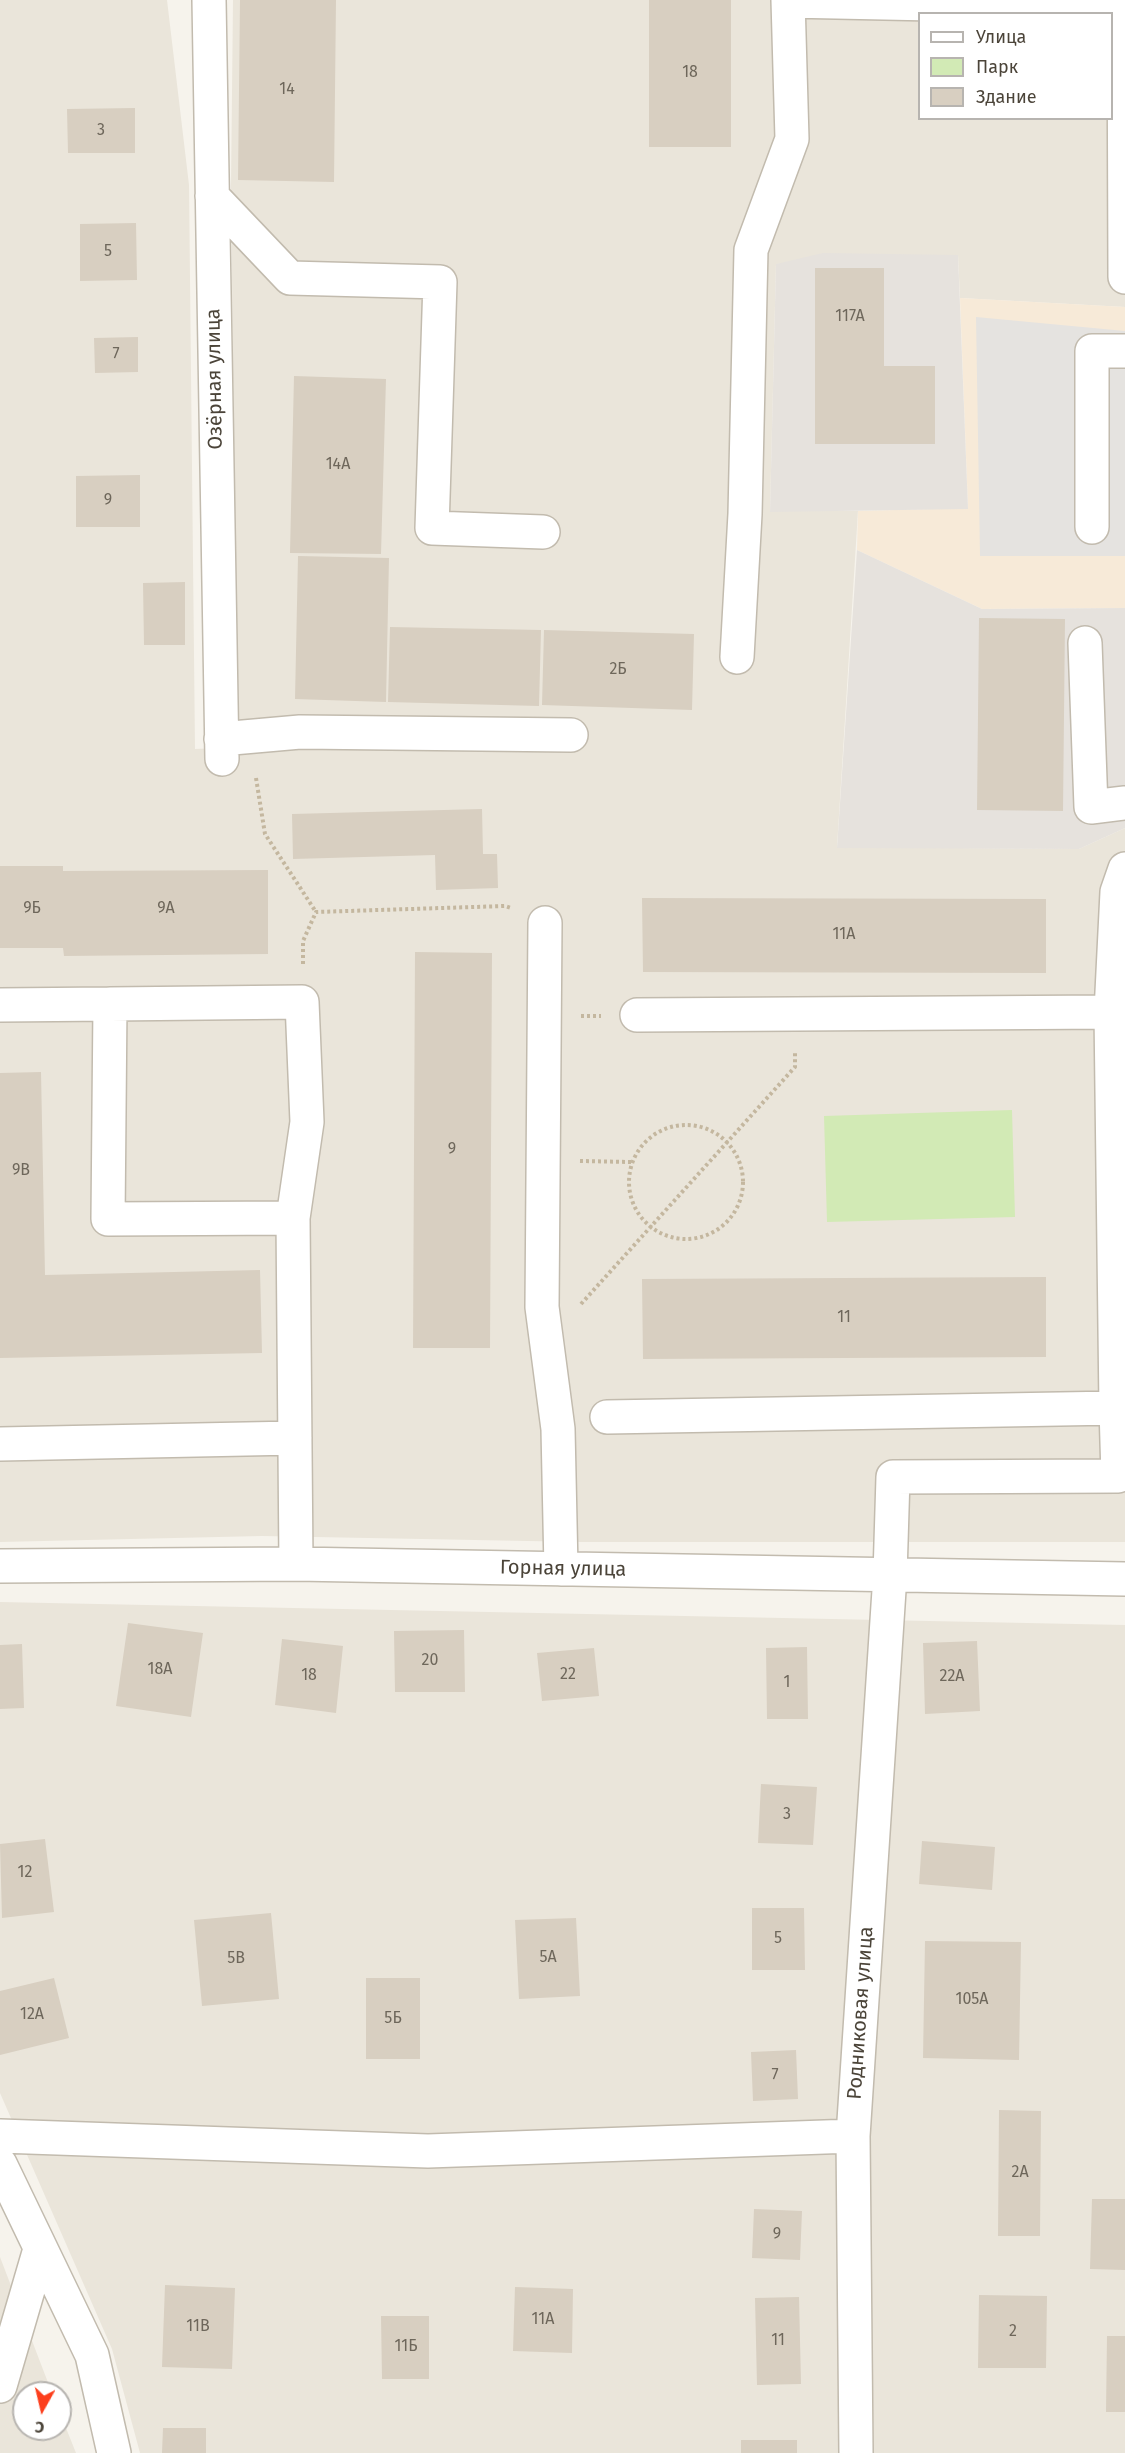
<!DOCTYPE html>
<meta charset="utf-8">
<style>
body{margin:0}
#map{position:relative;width:1125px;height:2453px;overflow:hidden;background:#f6f3ec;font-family:"Fira Sans",sans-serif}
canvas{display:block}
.legend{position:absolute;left:918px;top:12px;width:195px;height:108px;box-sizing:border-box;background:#fff;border:2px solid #b7b4b0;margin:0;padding:8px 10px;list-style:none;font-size:18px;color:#4b4439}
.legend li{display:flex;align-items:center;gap:12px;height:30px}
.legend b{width:30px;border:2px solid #b7b4b0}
.north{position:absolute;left:12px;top:2381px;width:60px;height:60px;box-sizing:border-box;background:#fff;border:2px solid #b7b4b0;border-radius:50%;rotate:188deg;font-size:16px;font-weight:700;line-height:24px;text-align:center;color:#4b4439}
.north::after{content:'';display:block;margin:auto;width:21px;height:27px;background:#fc3f1d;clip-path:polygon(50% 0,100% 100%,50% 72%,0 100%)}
</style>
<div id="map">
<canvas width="1125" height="2453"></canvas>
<ul class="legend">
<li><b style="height:8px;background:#fff"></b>Улица</li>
<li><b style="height:16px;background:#d2eab5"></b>Парк</li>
<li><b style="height:16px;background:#d8cfc1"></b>Здание</li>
</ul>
<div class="north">С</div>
</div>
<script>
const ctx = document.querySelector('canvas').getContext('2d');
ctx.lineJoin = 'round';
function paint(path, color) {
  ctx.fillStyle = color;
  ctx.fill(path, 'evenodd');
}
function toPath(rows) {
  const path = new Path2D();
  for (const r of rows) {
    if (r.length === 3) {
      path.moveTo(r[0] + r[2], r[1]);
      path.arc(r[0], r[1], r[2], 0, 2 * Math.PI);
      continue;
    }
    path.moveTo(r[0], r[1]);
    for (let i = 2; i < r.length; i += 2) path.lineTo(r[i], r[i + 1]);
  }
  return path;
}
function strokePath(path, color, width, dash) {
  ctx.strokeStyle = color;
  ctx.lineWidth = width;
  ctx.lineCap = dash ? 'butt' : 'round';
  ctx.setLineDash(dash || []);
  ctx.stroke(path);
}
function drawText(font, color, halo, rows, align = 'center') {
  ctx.font = font + ' "Fira Sans",sans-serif';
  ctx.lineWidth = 4.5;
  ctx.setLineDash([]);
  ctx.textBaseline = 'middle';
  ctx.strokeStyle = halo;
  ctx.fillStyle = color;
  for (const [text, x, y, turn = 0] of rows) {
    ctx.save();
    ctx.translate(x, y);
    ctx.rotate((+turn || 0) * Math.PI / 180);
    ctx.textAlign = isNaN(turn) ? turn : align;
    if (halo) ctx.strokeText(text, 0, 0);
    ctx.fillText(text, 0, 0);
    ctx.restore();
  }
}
paint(toPath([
 [0,0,167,0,189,185,195,749,237,747,231,185,233,0,1125,0,1125,307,960,298,958,255,776,264,770,511,858,511,837,847,1079,849,1125,828,1125,1542,581,1542,262,1536,0,1542],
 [920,14,1112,14,1112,118,920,118],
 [0,1602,1125,1625,1125,2453,140,2453,112,2349,0,2093],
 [0,2257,52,2393,24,2393,24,2429,60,2429,60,2413,76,2453,0,2453]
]), '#eae5da');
paint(toPath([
 [960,298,1125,307,1125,608,982,609,857,550,858,511,968,508]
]), '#f7ead8');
paint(toPath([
 [823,253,958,255,968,509,770,512,776,264],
 [857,550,982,609,1125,608,1125,828,1079,849,837,848]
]), '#e6e2dd');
paint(toPath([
 [1012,1110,1015,1217,827,1222,824,1116]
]), '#d2eab5');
paint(toPath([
 [976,317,1125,331,1125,556,980,556]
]), '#e5e3e0');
paint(toPath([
 [240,0,336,0,334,182,238,180],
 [649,0,731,0,731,147,649,147],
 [135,108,135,153,68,153,67,109],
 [136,223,137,280,80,281,80,224],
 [815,268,884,268,884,366,935,366,935,444,815,444],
 [138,337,138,372,95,373,94,338],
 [294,376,386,379,381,554,290,553],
 [140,475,140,527,76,527,76,476],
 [298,556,389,558,386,702,295,699],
 [185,582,185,645,144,645,143,583],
 [979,618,1065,619,1063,811,977,810],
 [390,627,541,630,539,706,388,702],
 [544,630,694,634,692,710,542,705],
 [482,809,483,854,497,854,498,888,436,890,435,855,293,859,292,814],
 [0,866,63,866,63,871,268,870,268,954,64,956,63,948,0,948],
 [642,898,1046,899,1046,973,643,972],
 [415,952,492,953,490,1348,413,1348],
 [41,1072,45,1275,260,1270,262,1353,0,1358,0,1073],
 [1046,1277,1046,1357,643,1359,642,1279],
 [128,1623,203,1633,191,1717,116,1706],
 [464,1630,465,1692,395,1692,394,1631],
 [282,1639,343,1646,336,1713,275,1705],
 [977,1641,980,1711,925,1714,923,1643],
 [22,1644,24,1708,0,1709,0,1645],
 [807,1647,808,1719,767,1719,766,1648],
 [594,1648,599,1696,542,1701,537,1653],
 [761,1784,817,1787,813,1845,758,1843],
 [45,1839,54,1912,2,1918,0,1844],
 [922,1841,995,1847,992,1890,919,1884],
 [752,1908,804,1908,805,1970,752,1970],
 [271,1913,279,1999,202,2006,194,1920],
 [576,1918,580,1996,519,1999,515,1920],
 [925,1941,1021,1942,1019,2060,923,2058],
 [54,1978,69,2038,0,2055,0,1991],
 [366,1978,420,1978,420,2059,366,2059],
 [796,2050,798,2099,753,2101,751,2052],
 [999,2110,1041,2111,1040,2236,998,2236],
 [1092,2199,1125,2199,1125,2270,1090,2269],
 [754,2209,802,2211,800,2260,752,2258],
 [165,2285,235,2288,232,2369,162,2367],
 [515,2287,573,2289,572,2353,513,2351],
 [979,2295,1047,2296,1046,2368,978,2368],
 [799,2297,801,2384,757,2385,755,2298],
 [381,2316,429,2316,429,2379,382,2379],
 [1107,2336,1125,2336,1125,2412,1106,2412],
 [163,2428,206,2428,206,2453,162,2453],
 [741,2440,797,2440,797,2453,741,2453]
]), '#d8cfc1');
const minor = toPath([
 [209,0,222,759],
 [1124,0,1125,277],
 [788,1,1124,8],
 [212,196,290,278,440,282,432,528,543,532],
 [1092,527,1092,351,1125,351],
 [1085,643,1091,807,1125,803],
 [737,657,745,514,751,250,792,139,788,0],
 [221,739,300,732,571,735],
 [545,923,542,1307,558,1429,561,1569],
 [0,1005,110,1004],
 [637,1015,1111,1012],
 [293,1218,108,1219,110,1004,302,1002,307,1122,293,1218,296,1564],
 [1116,1408,1111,1012,1117,892,1125,869],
 [607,1417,1116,1408,1118,1476,893,1477,890,1575,853,2136,856,2453],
 [0,1444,295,1438],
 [0,1566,296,1564,1125,1579],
 [0,2136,428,2151,853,2136],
 [0,2164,92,2355,114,2453],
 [0,2386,40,2249]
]);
strokePath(minor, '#c2bbae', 36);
strokePath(toPath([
 [256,778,265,834,316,912],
 [303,964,303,941,316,912,505,906,511,908],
 [581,1016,601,1016],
 [686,1182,57],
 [580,1161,631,1162],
 [581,1304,795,1067,795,1051]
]), '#c4b79f', 4, [3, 3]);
strokePath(minor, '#fff', 33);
drawText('16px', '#6e675b', null, [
 ["18",690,73],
 ["14",287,90],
 ["3",101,131],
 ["5",108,252],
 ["117А",850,317],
 ["7",116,355],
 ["14А",338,465],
 ["9",108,501],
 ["2Б",618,670],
 ["9Б",32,909],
 ["9А",166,909],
 ["11А",844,935],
 ["9",452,1150],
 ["9В",21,1171],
 ["11",844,1318],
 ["20",430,1661],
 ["18А",160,1670],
 ["22",568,1675],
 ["18",309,1676],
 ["22А",952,1677],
 ["1",787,1683],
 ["3",787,1815],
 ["12",25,1873],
 ["5",778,1939],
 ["5А",548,1958],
 ["5В",236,1959],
 ["105А",972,2000],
 ["12А",32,2015],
 ["5Б",393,2019],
 ["7",775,2076],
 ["2А",1020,2173],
 ["9",777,2235],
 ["11А",543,2320],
 ["11В",198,2327],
 ["2",1013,2332],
 ["11",778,2341],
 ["11Б",406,2347]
]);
drawText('20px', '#4b4439', '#fff', [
 ["Озёрная улица",215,379,-91],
 ["Горная улица",563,1569,1],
 ["Родниковая улица",861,2013,-86]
]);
</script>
